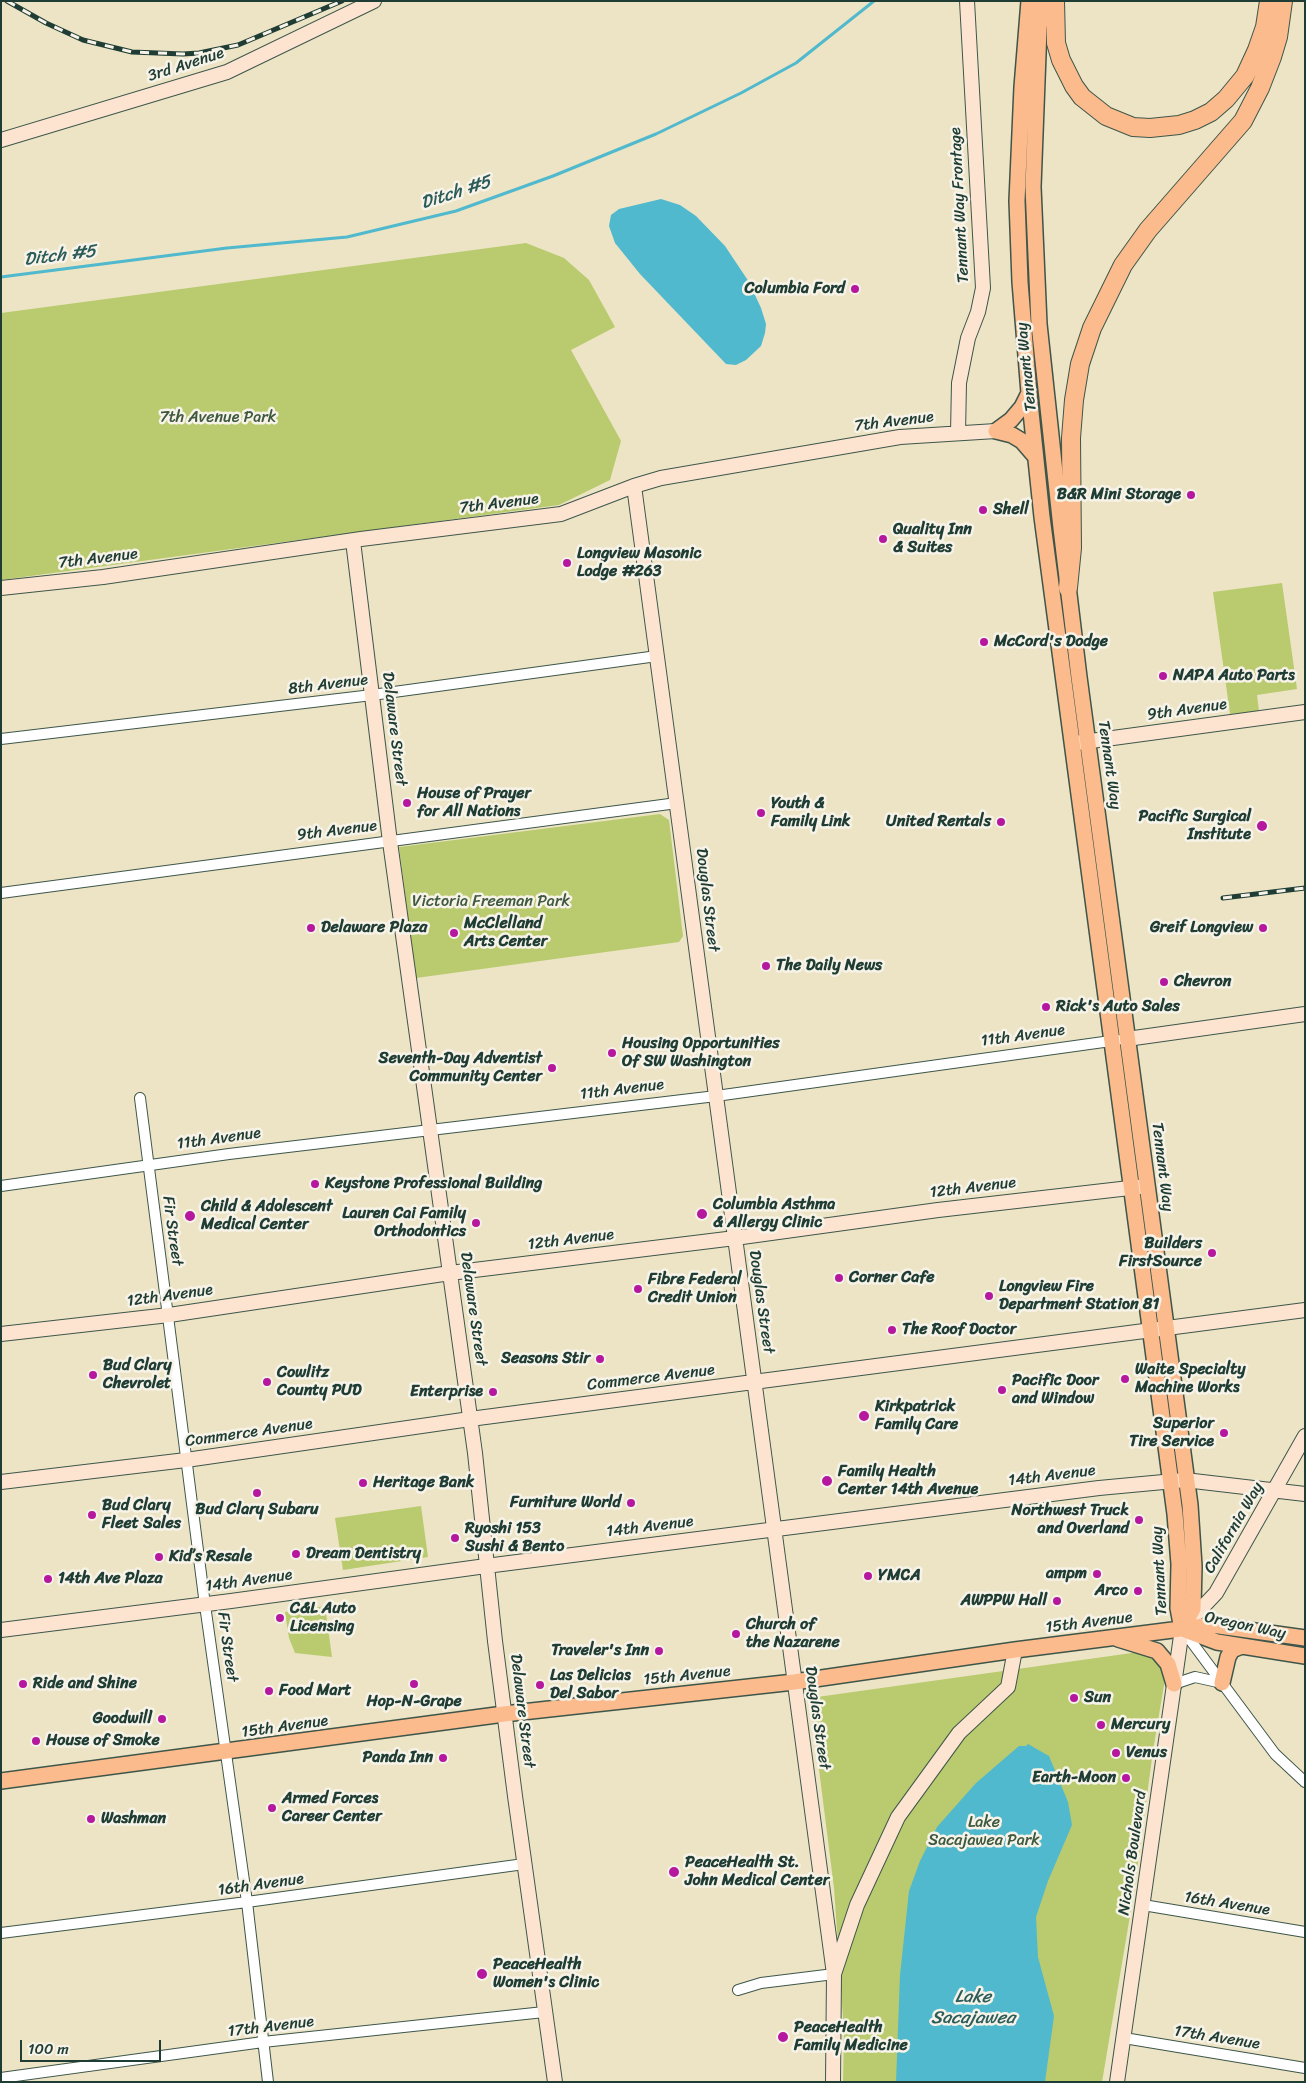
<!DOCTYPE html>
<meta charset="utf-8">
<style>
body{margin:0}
#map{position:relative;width:1306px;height:2083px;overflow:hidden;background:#ece4c5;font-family:Sriracha,sans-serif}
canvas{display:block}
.frame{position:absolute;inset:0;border:2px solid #1f3d34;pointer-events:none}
.scale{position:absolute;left:20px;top:2040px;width:141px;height:22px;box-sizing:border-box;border:2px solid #1f3d34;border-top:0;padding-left:6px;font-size:15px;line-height:18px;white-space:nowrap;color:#1f3d34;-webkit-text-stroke:4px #f7f3e8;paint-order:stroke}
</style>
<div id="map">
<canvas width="1306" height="2083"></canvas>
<div class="frame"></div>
<div class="scale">100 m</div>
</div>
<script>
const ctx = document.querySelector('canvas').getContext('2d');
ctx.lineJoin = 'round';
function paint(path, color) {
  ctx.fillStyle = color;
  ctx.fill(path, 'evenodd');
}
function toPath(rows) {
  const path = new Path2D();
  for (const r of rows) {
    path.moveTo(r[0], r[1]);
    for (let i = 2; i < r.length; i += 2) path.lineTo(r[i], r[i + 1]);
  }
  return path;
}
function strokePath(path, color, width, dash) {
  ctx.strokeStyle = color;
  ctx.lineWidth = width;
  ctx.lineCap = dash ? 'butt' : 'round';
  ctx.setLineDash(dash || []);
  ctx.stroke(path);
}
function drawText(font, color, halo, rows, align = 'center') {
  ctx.font = font + ' Sriracha,sans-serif';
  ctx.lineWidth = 5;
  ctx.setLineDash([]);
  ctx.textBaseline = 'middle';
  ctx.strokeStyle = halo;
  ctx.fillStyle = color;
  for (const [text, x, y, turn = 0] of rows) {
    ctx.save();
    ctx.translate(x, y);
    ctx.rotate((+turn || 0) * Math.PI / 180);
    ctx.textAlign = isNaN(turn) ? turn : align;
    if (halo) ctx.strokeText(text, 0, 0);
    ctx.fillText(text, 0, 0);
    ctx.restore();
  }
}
paint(toPath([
 [526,243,564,258,589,280,615,327,571,350,621,441,610,480,559,505,1,580,1,313],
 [1282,583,1297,689,1257,695,1259,711,1230,714,1213,592],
 [660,814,669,820,683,936,679,942,416,978,399,847],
 [421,1506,428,1557,343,1570,335,1518],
 [325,1606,332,1657,295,1653,289,1638,285,1612],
 [1139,1652,1153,1653,1166,1673,1153,1751,1134,1892,1102,2082,843,2082,844,2033,834,1888,810,1698]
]), '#b9cb6e');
paint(toPath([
 [661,199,680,205,696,216,725,246,749,282,761,308,766,324,765,333,761,346,746,360,736,365,726,364,640,274,615,243,609,226,611,215,619,209],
 [1028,1744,1049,1756,1068,1802,1072,1825,1048,1881,1036,1917,1038,1957,1054,2016,1045,2082,896,2082,900,1975,909,1891,920,1861,937,1827,976,1783,1019,1746,1026,1746]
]), '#50b9cd');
strokePath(toPath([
 [1,277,227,248,347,237,456,211,553,176,656,134,741,93,796,63,874,1]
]), '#50b9cd', 3);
const street = toPath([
 [1,739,372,695,657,656],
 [1,893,677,803],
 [140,1098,205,1605,247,1902,268,2082],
 [1,1186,229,1154,716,1096,1118,1040],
 [1182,1629,1275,1754,1305,1782],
 [1174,1684,1195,1677,1222,1683],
 [1143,1905,1305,1932],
 [1,1933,247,1902,524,1864],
 [738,1990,761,1983,834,1974],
 [1124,2038,1305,2068],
 [1,2078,263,2042,544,2012]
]);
const secondary = toPath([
 [1,140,227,72,374,1],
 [958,433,959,383,968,338,978,312,983,288,967,1],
 [634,486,834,1974],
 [353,541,390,842,475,1453,495,1641,515,1796,555,2082],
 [1,588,103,577,361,539,561,514,634,486,661,478,900,437,996,431],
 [1076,743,1305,712],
 [1127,1039,1305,1014],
 [1,1334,169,1315,450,1273,735,1238,938,1210,1147,1186],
 [1,1482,186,1460,470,1419,1305,1310],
 [1,1630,231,1601,486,1566,1099,1488,1185,1480,1305,1494],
 [833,2082,834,1974,857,1905,898,1817,959,1733,1008,1687,1015,1650],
 [1117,2082,1182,1629,1216,1593,1305,1436]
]);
const primary = toPath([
 [1029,1,1022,87,1017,201,1020,282,1029,393,1042,517,1175,1514,1179,1564,1178,1608,1182,1629],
 [1043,1,1039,28,1033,187,1039,324,1061,528,1079,677,1190,1505,1194,1566,1193,1609,1182,1629],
 [996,431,1011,420,1022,407,1029,393],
 [996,431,1012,435,1022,441,1035,456],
 [1185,1630,1217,1642,1305,1656],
 [1118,1639,1157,1651,1168,1664,1174,1684],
 [1222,1683,1228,1657,1232,1650,1242,1646],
 [1,1781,504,1714,794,1682,1015,1650,1212,1625,1305,1638]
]);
const highway = toPath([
 [1055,1,1056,43,1061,60,1074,86,1082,97,1106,116,1133,127,1150,128,1179,125,1195,120,1211,112,1226,99,1245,76,1257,50,1265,27,1269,1],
 [1068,588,1072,548,1071,438,1074,400,1080,364,1092,328,1123,265,1148,230,1243,121,1260,88,1272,57,1278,37,1283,1]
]);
strokePath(street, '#3e564a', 12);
strokePath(secondary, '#3e564a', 16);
strokePath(primary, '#3e564a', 18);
strokePath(highway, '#3e564a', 20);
strokePath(street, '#fff', 10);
strokePath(secondary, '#fde4d1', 14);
strokePath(primary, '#fbbb8d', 15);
strokePath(highway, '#fbbb8d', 18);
const rail = toPath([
 [7,1,46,23,83,40,132,52,183,54,199,53,238,45,342,1],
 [1223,898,1305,888]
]);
strokePath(rail, '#1f3d34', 5);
strokePath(rail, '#f7f3e8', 3, [9]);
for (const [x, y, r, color] of [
 [855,289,5,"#b5179e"],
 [1191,495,5,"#b5179e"],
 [983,510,5,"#b5179e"],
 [883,539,5,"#b5179e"],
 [567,563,5,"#b5179e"],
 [984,642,5,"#b5179e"],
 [1163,676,5,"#b5179e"],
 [407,803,5,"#b5179e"],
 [761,813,5,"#b5179e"],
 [1001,822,5,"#b5179e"],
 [1262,826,6,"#b5179e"],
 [311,928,5,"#b5179e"],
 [1263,928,5,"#b5179e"],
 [454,933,5,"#b5179e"],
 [766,966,5,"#b5179e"],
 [1164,982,5,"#b5179e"],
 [1046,1007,5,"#b5179e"],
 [612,1053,5,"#b5179e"],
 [552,1068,5,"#b5179e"],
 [315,1184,5,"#b5179e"],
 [702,1214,6,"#b5179e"],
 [190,1216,6,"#b5179e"],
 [476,1223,5,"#b5179e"],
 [1212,1253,5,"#b5179e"],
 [839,1278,5,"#b5179e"],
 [638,1289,5,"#b5179e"],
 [989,1296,5,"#b5179e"],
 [892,1330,5,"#b5179e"],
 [600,1359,5,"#b5179e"],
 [93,1375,5,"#b5179e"],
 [1125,1379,5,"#b5179e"],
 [267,1382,5,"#b5179e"],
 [1002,1390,5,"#b5179e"],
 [493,1392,5,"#b5179e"],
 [864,1416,6,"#b5179e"],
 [1224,1433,5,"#b5179e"],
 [827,1481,6,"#b5179e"],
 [363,1483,5,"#b5179e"],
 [257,1493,5,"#b5179e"],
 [631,1503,5,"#b5179e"],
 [92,1515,5,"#b5179e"],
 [1139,1520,5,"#b5179e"],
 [455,1538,5,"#b5179e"],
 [296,1554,5,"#b5179e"],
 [159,1557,5,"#b5179e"],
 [1097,1574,5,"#b5179e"],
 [868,1576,5,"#b5179e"],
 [48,1579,5,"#b5179e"],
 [1138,1591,5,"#b5179e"],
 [1057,1601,5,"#b5179e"],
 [280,1618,5,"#b5179e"],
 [736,1634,5,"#b5179e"],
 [659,1651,5,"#b5179e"],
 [23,1684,5,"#b5179e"],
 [414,1684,5,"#b5179e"],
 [540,1685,5,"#b5179e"],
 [269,1691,5,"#b5179e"],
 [1074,1698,5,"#b5179e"],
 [162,1719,5,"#b5179e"],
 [1101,1725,5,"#b5179e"],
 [36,1741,5,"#b5179e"],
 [1116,1753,5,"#b5179e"],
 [443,1758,5,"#b5179e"],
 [1126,1778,5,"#b5179e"],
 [272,1808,5,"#b5179e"],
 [91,1819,5,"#b5179e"],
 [674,1872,6,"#b5179e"],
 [482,1974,6,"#b5179e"],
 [783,2037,6,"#b5179e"]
]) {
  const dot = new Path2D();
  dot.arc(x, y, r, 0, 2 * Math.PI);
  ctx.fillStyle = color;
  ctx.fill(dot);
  strokePath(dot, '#f7f3e8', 2);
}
drawText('16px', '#1f3d34', '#f7f3e8', [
 ["3rd Avenue",186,65,-18],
 ["Tennant Way Frontage",960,205,-93],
 ["Tennant Way",1027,367,-96],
 ["7th Avenue",894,422,-7],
 ["7th Avenue",499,504,-7],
 ["7th Avenue",98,559,-7],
 ["8th Avenue",328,685,-7],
 ["9th Avenue",1187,710,-8],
 ["Delaware Street",394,729,83],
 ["Tennant Way",1109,765,82],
 ["9th Avenue",337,831,-7],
 ["Douglas Street",707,900,83],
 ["11th Avenue",1023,1036,-8],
 ["11th Avenue",622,1090,-7],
 ["11th Avenue",219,1139,-8],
 ["Tennant Way",1162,1167,83],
 ["12th Avenue",973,1188,-7],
 ["Fir Street",172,1231,82],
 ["12th Avenue",571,1240,-7],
 ["12th Avenue",170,1296,-8],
 ["Douglas Street",761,1302,82],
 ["Delaware Street",473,1309,82],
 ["Commerce Avenue",651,1378,-7],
 ["Commerce Avenue",249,1433,-8],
 ["14th Avenue",1052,1476,-7],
 ["14th Avenue",650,1527,-7],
 ["California Way",1234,1528,-60],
 ["Tennant Way",1160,1571,-93],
 ["14th Avenue",249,1581,-8],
 ["15th Avenue",1089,1623,-7],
 ["Oregon Way",1245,1626,12],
 ["Fir Street",227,1647,82],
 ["15th Avenue",687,1676,-6],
 ["Delaware Street",522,1711,83],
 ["Douglas Street",817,1718,82],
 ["15th Avenue",285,1727,-8],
 ["Nichols Boulevard",1133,1853,-82],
 ["16th Avenue",261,1885,-8],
 ["16th Avenue",1227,1904,9],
 ["17th Avenue",271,2027,-7],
 ["17th Avenue",1217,2038,9]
]);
drawText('bold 16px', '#1f3d34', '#f7f3e8', [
 ["Columbia Ford",845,289,"right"],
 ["B&R Mini Storage",1181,495,"right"],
 ["Shell",993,510],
 ["Quality Inn",893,530],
 ["& Suites",893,548],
 ["Longview Masonic",577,554],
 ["Lodge #263",577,572],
 ["McCord's Dodge",994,642],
 ["NAPA Auto Parts",1173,676],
 ["House of Prayer",417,794],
 ["for All Nations",417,812],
 ["Youth &",771,804],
 ["Family Link",771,822],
 ["Pacific Surgical",1251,817,"right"],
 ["Institute",1251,835,"right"],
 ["United Rentals",991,822,"right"],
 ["McClelland",464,924],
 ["Arts Center",464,942],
 ["Delaware Plaza",321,928],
 ["Greif Longview",1253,928,"right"],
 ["The Daily News",776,966],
 ["Chevron",1174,982],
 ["Rick's Auto Sales",1056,1007],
 ["Housing Opportunities",622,1044],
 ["Of SW Washington",622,1062],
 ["Seventh-Day Adventist",542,1059,"right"],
 ["Community Center",542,1077,"right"],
 ["Keystone Professional Building",325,1184],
 ["Columbia Asthma",713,1205],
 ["& Allergy Clinic",713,1223],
 ["Child & Adolescent",201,1207],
 ["Medical Center",201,1225],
 ["Lauren Cai Family",466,1214,"right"],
 ["Orthodontics",466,1232,"right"],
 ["Builders",1202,1244,"right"],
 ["FirstSource",1202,1262,"right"],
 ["Corner Cafe",849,1278],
 ["Fibre Federal",648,1280],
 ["Credit Union",648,1298],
 ["Longview Fire",999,1287],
 ["Department Station 81",999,1305],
 ["The Roof Doctor",902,1330],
 ["Seasons Stir",590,1359,"right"],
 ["Bud Clary",103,1366],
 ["Chevrolet",103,1384],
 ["Waite Specialty",1135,1370],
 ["Machine Works",1135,1388],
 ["Cowlitz",277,1373],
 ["County PUD",277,1391],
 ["Pacific Door",1012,1381],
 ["and Window",1012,1399],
 ["Enterprise",483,1392,"right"],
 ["Kirkpatrick",875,1407],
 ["Family Care",875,1425],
 ["Superior",1214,1424,"right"],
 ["Tire Service",1214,1442,"right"],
 ["Family Health",838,1472],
 ["Center 14th Avenue",838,1490],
 ["Heritage Bank",373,1483],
 ["Furniture World",621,1503,"right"],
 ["Bud Clary",102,1506],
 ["Fleet Sales",102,1524],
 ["Bud Clary Subaru",257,1510,"center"],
 ["Northwest Truck",1129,1511,"right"],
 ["and Overland",1129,1529,"right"],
 ["Ryoshi 153",465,1529],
 ["Sushi & Bento",465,1547],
 ["Dream Dentistry",306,1554],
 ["Kid’s Resale",169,1557],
 ["ampm",1087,1574,"right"],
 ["YMCA",878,1576],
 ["14th Ave Plaza",58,1579],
 ["Arco",1128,1591,"right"],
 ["AWPPW Hall",1047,1601,"right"],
 ["C&L Auto",290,1609],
 ["Licensing",290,1627],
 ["Church of",746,1625],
 ["the Nazarene",746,1643],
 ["Traveler's Inn",649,1651,"right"],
 ["Las Delicias",550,1676],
 ["Del Sabor",550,1694],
 ["Ride and Shine",33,1684],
 ["Food Mart",279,1691],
 ["Sun",1084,1698],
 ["Hop-N-Grape",414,1702,"center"],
 ["Goodwill",152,1719,"right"],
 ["Mercury",1111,1725],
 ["House of Smoke",46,1741],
 ["Venus",1126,1753],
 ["Panda Inn",433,1758,"right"],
 ["Earth-Moon",1116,1778,"right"],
 ["Armed Forces",282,1799],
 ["Career Center",282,1817],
 ["Washman",101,1819],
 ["PeaceHealth St.",685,1863],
 ["John Medical Center",685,1881],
 ["PeaceHealth",493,1965],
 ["Women's Clinic",493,1983],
 ["PeaceHealth",794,2028],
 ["Family Medicine",794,2046]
], 'left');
drawText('16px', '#3e5940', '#f7f3e8', [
 ["7th Avenue Park",218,418],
 ["Victoria Freeman Park",491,902],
 ["Lake",984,1823],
 ["Sacajawea Park",984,1841]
]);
drawText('italic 18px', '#2b5c5a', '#f7f3e8', [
 ["Ditch #5",456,193,-18],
 ["Ditch #5",60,256,-7],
 ["Lake",973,1997],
 ["Sacajawea",973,2018]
]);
</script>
